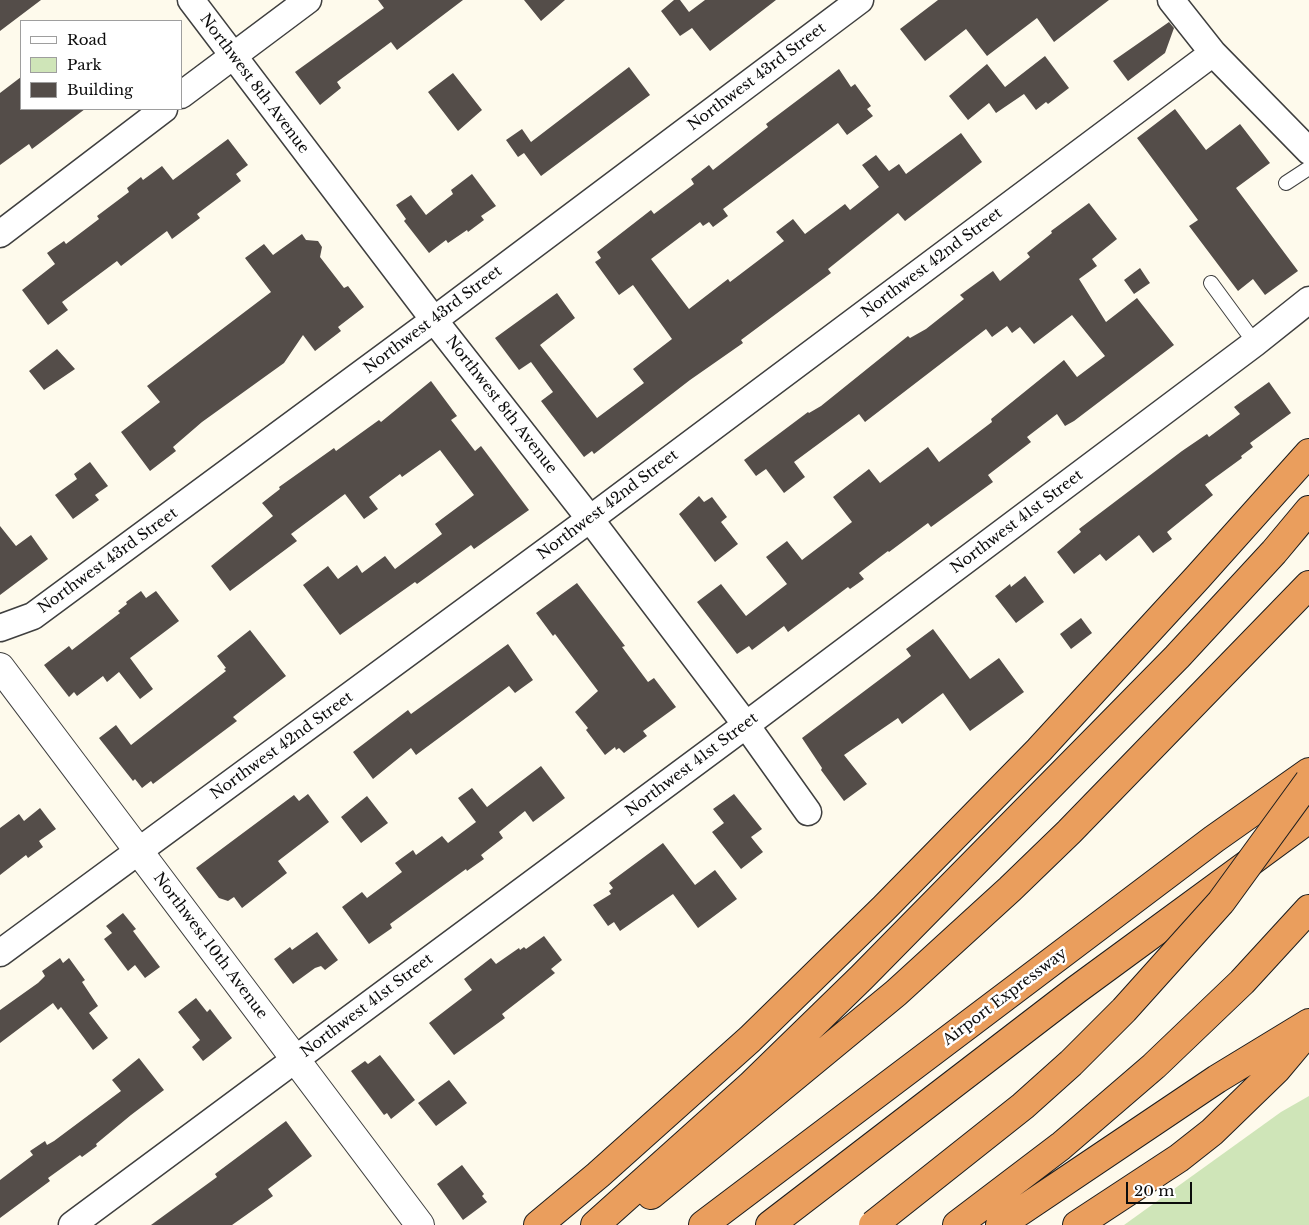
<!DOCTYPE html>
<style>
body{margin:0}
#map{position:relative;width:1309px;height:1225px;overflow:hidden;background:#fefaec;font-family:"Libre Baskerville",serif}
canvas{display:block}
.legend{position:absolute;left:20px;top:20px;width:162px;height:90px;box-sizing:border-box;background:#fff;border:1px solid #9e9e9e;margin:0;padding:6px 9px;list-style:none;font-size:15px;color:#0c0c0c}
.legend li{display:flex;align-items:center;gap:10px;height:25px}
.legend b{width:25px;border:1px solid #9e9e9e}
.scale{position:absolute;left:1126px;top:1182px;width:66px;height:22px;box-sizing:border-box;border:2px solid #0c0c0c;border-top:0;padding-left:6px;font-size:15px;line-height:18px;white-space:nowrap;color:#0c0c0c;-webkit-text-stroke:4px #fff;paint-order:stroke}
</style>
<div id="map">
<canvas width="1309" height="1225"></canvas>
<ul class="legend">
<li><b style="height:6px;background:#fff"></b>Road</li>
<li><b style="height:14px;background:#cfe5b8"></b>Park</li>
<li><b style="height:14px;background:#544d49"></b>Building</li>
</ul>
<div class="scale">20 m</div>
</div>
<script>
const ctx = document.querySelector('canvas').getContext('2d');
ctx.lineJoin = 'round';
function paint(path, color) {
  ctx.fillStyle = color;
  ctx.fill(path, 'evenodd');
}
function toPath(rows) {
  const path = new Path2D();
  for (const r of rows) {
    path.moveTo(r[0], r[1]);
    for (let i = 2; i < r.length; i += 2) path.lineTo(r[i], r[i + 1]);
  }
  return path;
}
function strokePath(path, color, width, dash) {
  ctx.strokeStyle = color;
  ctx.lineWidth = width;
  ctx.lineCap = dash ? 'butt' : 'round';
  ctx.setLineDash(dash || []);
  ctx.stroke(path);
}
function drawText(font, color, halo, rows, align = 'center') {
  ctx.font = font + ' "Libre Baskerville",serif';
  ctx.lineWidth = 5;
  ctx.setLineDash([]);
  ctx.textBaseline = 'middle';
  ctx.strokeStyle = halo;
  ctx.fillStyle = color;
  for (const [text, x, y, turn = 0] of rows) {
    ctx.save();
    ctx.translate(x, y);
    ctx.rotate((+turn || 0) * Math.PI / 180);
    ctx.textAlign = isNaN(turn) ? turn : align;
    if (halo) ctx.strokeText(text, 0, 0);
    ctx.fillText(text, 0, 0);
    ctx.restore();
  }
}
paint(toPath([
 [1309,1096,1309,1225,1124,1225,1281,1112]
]), '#cfe5b8');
paint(toPath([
 [0,0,41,0,0,31],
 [378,0,463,0,397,50,391,42,337,82,341,88,320,105,295,72,384,8],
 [524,0,565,0,541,21],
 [674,0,680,0,689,12,705,0,776,0,710,51,692,28,680,36,661,11],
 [938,0,1109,0,1054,42,1037,18,987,56,966,29,925,61,900,29],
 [1169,22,1174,28,1165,53,1128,81,1113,61],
 [1045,56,1069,88,1048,104,1046,102,1036,110,1024,94,996,113,989,103,968,120,949,96,987,64,1005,87],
 [629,67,650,95,541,176,524,153,518,157,506,140,522,129,531,142],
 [839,69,851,87,855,84,871,106,867,109,873,116,847,135,838,123,723,209,728,216,713,227,709,222,703,226,700,222,651,259,689,309,728,279,730,282,784,241,776,232,793,219,805,234,845,204,850,210,879,187,862,165,876,155,889,171,899,164,906,174,961,133,982,162,905,221,898,213,828,269,831,273,741,340,743,343,690,380,594,454,592,451,584,457,541,401,553,392,531,362,519,370,495,338,557,293,575,318,540,345,597,418,644,383,633,369,672,339,633,285,619,295,595,262,601,258,597,252,651,210,654,214,694,184,691,179,709,165,713,170,768,127,766,124],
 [453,73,482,110,458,131,428,92],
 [21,77,21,109,85,109,32,149,29,144,0,165,0,93],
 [1175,109,1206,150,1240,124,1270,163,1236,188,1298,271,1265,295,1253,279,1238,291,1189,226,1198,220,1137,138],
 [228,139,248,165,236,174,241,181,197,214,200,218,172,239,167,231,121,266,117,261,62,302,68,310,48,325,22,290,55,264,47,253,64,241,66,244,99,219,97,216,129,192,127,188,141,177,143,180,162,166,173,180],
 [472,174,496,206,481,216,484,220,468,232,467,230,448,243,446,240,429,253,404,221,406,219,396,205,411,195,426,215,453,194,451,190],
 [1089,203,1117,239,1092,259,1097,266,1079,279,1106,322,1137,298,1174,345,1074,421,1065,426,1057,414,1027,437,1031,442,988,475,993,482,931,527,928,523,889,552,888,551,859,573,864,579,850,589,848,587,788,632,784,626,752,650,749,646,737,654,697,602,721,584,746,616,787,584,766,557,787,541,802,560,852,522,833,497,869,469,880,483,928,447,939,462,992,422,991,419,1064,360,1077,377,1105,356,1072,315,1034,344,1020,327,1012,333,1007,326,992,337,986,329,865,422,859,414,794,462,805,477,784,493,766,469,756,476,744,460,808,412,809,413,821,406,908,336,910,338,926,329,964,299,960,295,993,271,1000,281,1030,257,1027,253,1052,233,1051,231],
 [302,234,306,240,318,241,322,247,320,257,344,288,348,286,364,307,338,327,341,331,315,351,303,335,284,363,202,422,173,447,176,451,150,471,121,432,160,402,147,386,271,292,245,258,264,244,273,255],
 [1140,268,1150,283,1134,294,1124,280],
 [57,349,75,369,44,390,29,371],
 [431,381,457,416,451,420,475,451,481,446,529,510,474,549,471,545,417,584,415,582,340,635,303,585,328,566,338,579,357,565,362,573,385,556,395,569,442,534,435,524,474,495,440,450,402,477,400,474,369,497,378,509,364,519,345,494,291,534,297,541,230,591,211,566,273,516,262,503,280,489,279,487,334,448,336,451,379,420,381,422],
 [1269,382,1291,413,1250,443,1253,447,1241,456,1242,458,1205,485,1213,495,1167,532,1172,539,1153,553,1139,535,1106,561,1100,554,1074,574,1057,552,1081,532,1079,529,1182,451,1207,434,1209,437,1240,414,1234,407],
 [90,462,108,486,95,495,99,500,73,519,55,495,77,479,74,474],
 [699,496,704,502,712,497,727,517,721,522,738,544,715,562,679,514],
 [0,526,16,546,31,535,48,559,0,595],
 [1025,576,1044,602,1016,623,995,596,1010,584,1011,587],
 [577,583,625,646,622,647,648,682,654,678,676,707,643,731,647,736,624,753,619,748,616,750,615,747,605,755,586,730,588,728,575,712,598,691,555,634,553,636,536,613],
 [141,591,146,598,156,591,179,621,130,658,153,689,140,699,119,672,107,682,103,676,77,696,74,692,69,697,44,665,69,646,72,650,120,613,118,611,127,604,126,602],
 [1081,618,1092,633,1071,649,1060,634],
 [933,629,970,679,999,658,1024,692,970,731,943,693,902,724,898,718,844,755,867,784,844,801,821,770,822,768,802,738,911,656,906,649],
 [250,630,286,676,233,717,237,721,153,784,151,781,142,788,135,779,133,781,99,738,116,725,131,745,226,671,224,669,226,668,217,656],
 [508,644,533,680,515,693,509,686,416,755,411,748,373,779,353,752,408,710,411,714],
 [541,766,565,798,533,822,525,811,499,832,503,838,481,855,484,859,467,871,466,869,390,924,392,928,369,944,342,907,362,892,367,898,402,872,395,863,413,850,416,855,442,836,448,843,476,822,458,798,472,788,487,807],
 [308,794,329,822,278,861,287,873,242,908,234,897,228,901,219,898,196,868,294,795,299,801],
 [734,794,762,829,751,837,763,852,741,869,712,832,724,823,713,809],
 [367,796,388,823,361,843,341,817],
 [40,808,56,829,39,841,43,847,28,858,26,855,0,875,0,828,19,814,24,821],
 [663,843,695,885,715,870,737,899,698,928,673,894,620,931,614,922,608,926,593,905,611,894,609,891,613,888,609,883],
 [123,913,136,929,133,931,160,967,145,978,135,965,128,971,104,939,112,933,106,926],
 [317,932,338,960,325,970,321,966,315,968,293,984,274,959,290,947,292,950],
 [544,936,562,960,551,969,555,973,502,1014,505,1018,454,1055,429,1023,472,990,464,979,491,958,496,964,519,948,520,950,524,947,526,949],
 [60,958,63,963,69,958,85,980,82,982,98,1006,89,1013,108,1038,93,1050,61,1007,58,1010,53,1003,0,1043,0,1010,38,983,45,976,42,971],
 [196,998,207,1012,210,1009,232,1038,203,1061,192,1047,200,1040,178,1012],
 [380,1055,415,1100,391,1119,387,1113,384,1115,351,1071,365,1061,368,1064],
 [139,1058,164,1090,131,1115,96,1144,97,1146,82,1157,80,1155,48,1178,50,1181,0,1218,0,1180,33,1155,30,1151,45,1141,47,1145,54,1141,121,1091,112,1080],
 [449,1080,467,1103,436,1126,418,1103],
 [286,1121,312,1156,268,1189,273,1196,232,1225,151,1225,217,1177,215,1174],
 [462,1165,484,1194,482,1196,487,1202,463,1220,437,1184]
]), '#544d49');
const service = toPath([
 [1286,183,1309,168],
 [1211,283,1255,343]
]);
const minor = toPath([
 [191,0,434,320,590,519,746,725,808,812],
 [1171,0,1213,53,1309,151],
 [181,95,308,0],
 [0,234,164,109],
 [0,628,33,616,434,320,860,0],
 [0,953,590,519,1213,53],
 [72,1225,746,725,1255,343,1309,300]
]);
const tertiary = toPath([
 [0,667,420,1225]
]);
const motorway = toPath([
 [651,1195,896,993,1010,889,1069,832,1309,585],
 [538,1225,598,1175,750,1039,884,908,1039,750,1198,577,1309,453],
 [595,1225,750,1086,862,977,1177,657,1274,552,1309,510],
 [703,1225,1214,839,1309,772],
 [770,1225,1076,990,1309,819],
 [957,1225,1061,1146,1154,1066,1242,982,1309,909],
 [1000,1225,1217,1079,1309,1023],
 [1077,1225,1179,1158,1212,1132,1276,1070,1308,1032]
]);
strokePath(service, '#3f3f3f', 16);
strokePath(minor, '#3f3f3f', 29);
strokePath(tertiary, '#3f3f3f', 30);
strokePath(motorway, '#1d1d1d', 30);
strokePath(service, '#fff', 14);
strokePath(minor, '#fff', 26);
strokePath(tertiary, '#fff', 28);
strokePath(motorway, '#ea9e5d', 28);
const motorwayBridge = toPath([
 [873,1225,1023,1106,1071,1063,1124,1010,1221,902,1309,781]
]);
strokePath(motorwayBridge, '#1d1d1d', 30, []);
strokePath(motorwayBridge, '#ea9e5d', 28);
drawText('15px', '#0c0c0c', '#fff', [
 ["Northwest 43rd Street",757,77,-37],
 ["Northwest 8th Avenue",254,84,53],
 ["Northwest 42nd Street",932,263,-37],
 ["Northwest 43rd Street",433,320,-37],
 ["Northwest 8th Avenue",501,405,52],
 ["Northwest 42nd Street",608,505,-37],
 ["Northwest 41st Street",1017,522,-37],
 ["Northwest 43rd Street",108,561,-36],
 ["Northwest 42nd Street",282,746,-36],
 ["Northwest 41st Street",692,765,-37],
 ["Northwest 10th Avenue",210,946,53],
 ["Airport Expressway",1005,997,-37],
 ["Northwest 41st Street",367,1006,-37]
]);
</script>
